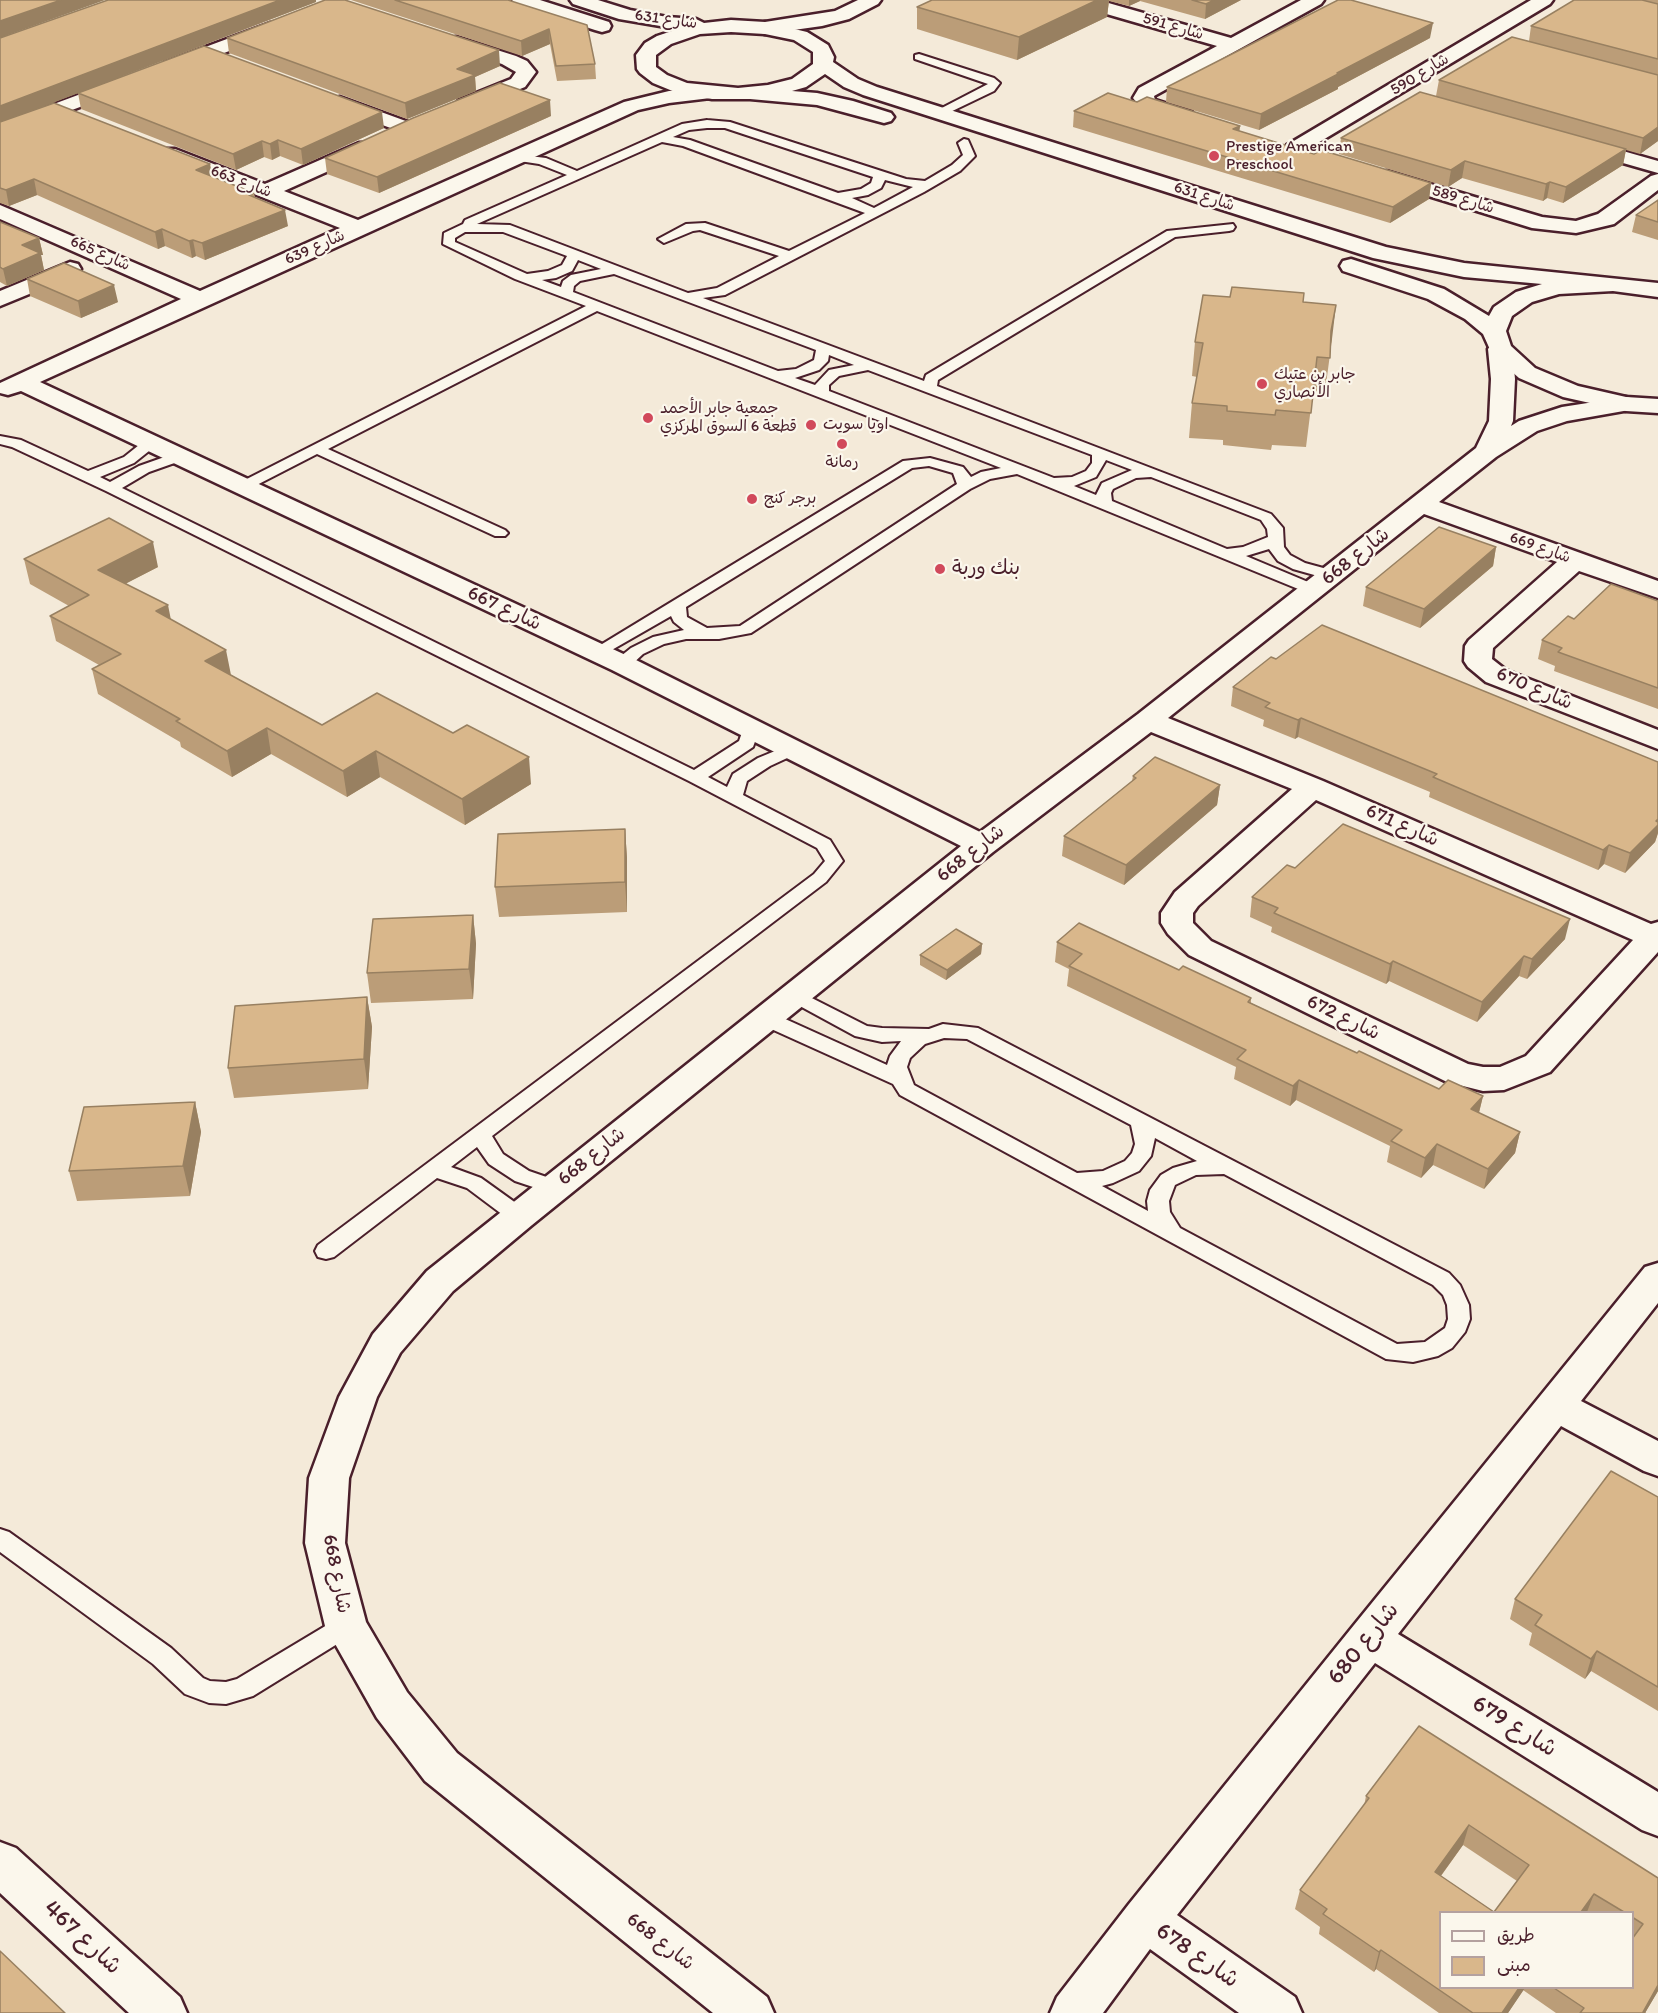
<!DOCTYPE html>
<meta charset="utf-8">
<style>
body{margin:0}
#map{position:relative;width:1658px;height:2013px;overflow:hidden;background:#f4ead9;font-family:Itim,"Playpen Sans Arabic",sans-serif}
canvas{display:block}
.legend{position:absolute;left:1439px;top:1911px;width:195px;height:78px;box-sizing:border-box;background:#fbf7ec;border:2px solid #b4a19f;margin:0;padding:8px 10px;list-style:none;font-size:18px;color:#4a1f2b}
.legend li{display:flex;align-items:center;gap:12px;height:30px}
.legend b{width:30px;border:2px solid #b4a19f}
</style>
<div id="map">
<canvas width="1658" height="2013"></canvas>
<ul class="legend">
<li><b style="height:8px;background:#fbf7ec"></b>طريق</li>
<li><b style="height:16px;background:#d9b78b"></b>مبنى</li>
</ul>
</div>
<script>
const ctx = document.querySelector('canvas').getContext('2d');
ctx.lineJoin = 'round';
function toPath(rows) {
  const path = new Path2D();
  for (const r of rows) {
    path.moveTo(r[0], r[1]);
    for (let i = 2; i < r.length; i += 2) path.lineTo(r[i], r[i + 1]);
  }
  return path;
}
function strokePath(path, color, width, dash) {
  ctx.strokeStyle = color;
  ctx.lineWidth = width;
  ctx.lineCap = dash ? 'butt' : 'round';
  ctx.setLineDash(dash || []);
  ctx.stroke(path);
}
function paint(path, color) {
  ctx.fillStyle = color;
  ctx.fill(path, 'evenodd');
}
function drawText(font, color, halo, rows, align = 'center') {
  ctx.font = font + ' Itim,"Playpen Sans Arabic",sans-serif';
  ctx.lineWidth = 4.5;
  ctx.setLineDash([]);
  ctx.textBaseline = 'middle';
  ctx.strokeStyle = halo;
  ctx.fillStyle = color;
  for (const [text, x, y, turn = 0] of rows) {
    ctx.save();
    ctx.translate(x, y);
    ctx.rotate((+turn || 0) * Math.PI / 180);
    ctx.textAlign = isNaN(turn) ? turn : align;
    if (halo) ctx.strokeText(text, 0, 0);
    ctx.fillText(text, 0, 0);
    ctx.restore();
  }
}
const service = toPath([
 [919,54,994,78,1000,83,994,91,944,115,936,115,936,111,988,84,915,59,915,55,919,54],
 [707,120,730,122,906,179,925,181,952,165,963,155,958,143,964,139,968,140,975,156,960,171,924,192,725,295,703,298,924,381,926,375,1167,231,1233,224,1235,227,1233,230,1229,231,1175,237,938,380,937,386,1271,514,1283,528,1284,547,1290,555,1305,563,1338,572,1340,575,1338,578,1332,580,1293,569,1278,561,1269,549,1246,556,1320,587,1322,590,1314,595,1308,593,1017,474,990,479,970,489,751,633,719,639,686,639,664,644,643,654,628,668,616,668,614,664,616,660,631,648,653,637,684,630,674,622,671,616,603,655,591,655,589,652,903,461,930,458,963,467,971,477,981,472,1001,468,597,311,328,449,505,530,508,533,505,536,495,536,317,454,247,490,237,490,235,487,237,484,586,306,515,279,443,244,444,233,463,224,465,220,567,175,539,164,513,160,513,154,546,158,577,171,682,124,707,120],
 [707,128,725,128,873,177,871,183,861,189,838,193,690,140,673,137,689,130,707,128],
 [662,142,683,146,865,213,789,251,705,223,686,224,658,239,664,243,693,231,700,230,779,256,717,288,688,293,510,225,477,224,662,142],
 [885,180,913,187,874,208,852,198,868,195,881,188,885,180],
 [465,232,503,232,567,256,562,265,548,271,527,274,455,242,455,238,465,232],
 [578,260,601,269,571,275,563,281,561,287,542,280,556,278,572,271,578,260],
 [614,274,816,350,814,360,796,369,778,371,573,292,574,286,580,281,614,274],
 [829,355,854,365,829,370,815,385,795,378,819,370,828,361,829,355],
 [868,370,1092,455,1092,463,1086,471,1072,477,1054,478,829,391,829,385,839,376,868,370],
 [1106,460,1132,470,1102,483,1096,495,1074,486,1096,477,1106,460],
 [929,466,953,473,957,484,740,626,707,628,687,617,686,607,912,468,929,466],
 [1151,477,1261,520,1267,529,1268,537,1243,547,1227,549,1112,501,1111,493,1113,489,1136,478,1151,477],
 [0,436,21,440,88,471,124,457,144,441,154,441,156,444,154,447,134,463,100,477,110,482,139,466,173,454,183,454,185,457,183,460,149,472,122,488,694,770,739,741,745,724,757,724,760,728,753,747,708,777,727,787,733,774,758,758,792,744,798,745,801,749,798,753,770,766,747,781,743,795,830,840,843,861,826,882,492,1136,503,1154,529,1171,561,1182,565,1187,561,1192,554,1194,515,1181,489,1164,477,1147,451,1167,481,1178,527,1211,530,1216,527,1221,519,1224,511,1221,467,1188,437,1178,334,1257,326,1259,318,1257,315,1251,318,1245,814,874,825,861,817,848,689,781,106,491,12,447,0,444,0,436],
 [794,989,867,1026,882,1028,929,1029,943,1024,978,1028,1449,1273,1460,1285,1469,1305,1470,1319,1465,1332,1452,1348,1438,1356,1413,1362,1386,1359,900,1095,893,1084,758,1023,755,1018,758,1013,765,1012,772,1013,887,1065,890,1056,901,1041,882,1042,855,1036,787,999,784,995,787,991,794,989],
 [944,1038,967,1039,1131,1125,1135,1144,1132,1153,1125,1161,1103,1171,1077,1173,914,1085,907,1067,910,1058,925,1044,944,1038],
 [1155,1138,1197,1161,1173,1168,1161,1175,1150,1190,1147,1201,1148,1211,1102,1186,1113,1183,1139,1171,1151,1156,1155,1138],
 [1224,1174,1433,1285,1443,1295,1447,1305,1448,1319,1445,1328,1425,1342,1397,1344,1180,1228,1170,1212,1169,1201,1175,1185,1196,1175,1224,1174],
 [0,1529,9,1532,171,1648,203,1678,210,1681,226,1682,237,1679,337,1619,346,1616,355,1619,358,1626,355,1633,253,1696,226,1704,209,1703,185,1694,153,1664,0,1552,0,1529]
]);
const minor = toPath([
 [858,0,881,0,878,4,849,19,822,26,765,34,758,32,756,28,758,24,765,22,835,11,858,0],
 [1069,0,1098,0,1231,38,1301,0,1324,0,1321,4,1154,96,1155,100,1192,112,1195,116,1192,120,1185,122,1141,108,1133,98,1139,88,1217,46,1072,4,1069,0],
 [1531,0,1553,0,1550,4,1301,153,1294,155,1287,153,1284,149,1287,145,1531,0],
 [270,23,277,25,279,29,277,33,179,70,172,72,165,70,162,66,165,62,270,23],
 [456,37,516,56,527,61,536,72,525,87,473,108,459,108,456,104,459,100,511,79,516,72,502,64,449,47,447,43,449,39,456,37],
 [121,79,128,81,131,85,128,89,0,137,0,124,121,79],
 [712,87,719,89,722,93,719,97,669,103,638,110,40,382,632,658,980,832,1138,714,1476,448,1489,421,1491,379,1488,349,1492,344,1500,342,1508,344,1512,349,1515,379,1513,421,1511,426,1519,421,1562,407,1626,397,1635,399,1638,404,1635,409,1567,421,1537,431,1496,457,1439,502,1658,581,1658,598,1579,571,1493,648,1492,659,1506,670,1658,730,1658,749,1486,682,1468,667,1464,661,1465,646,1469,640,1557,562,1424,514,1168,718,1323,781,1651,924,1658,922,1658,952,1550,1072,1504,1090,1483,1091,1447,1082,1189,955,1168,934,1161,923,1161,913,1175,892,1292,789,1151,732,993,852,532,1225,453,1291,400,1353,377,1397,349,1478,345,1543,366,1622,407,1692,457,1753,767,1997,774,2013,713,2013,425,1781,377,1718,325,1626,305,1543,309,1478,339,1397,373,1334,427,1271,961,846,612,670,21,391,8,395,0,393,0,383,181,299,0,219,0,205,200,291,340,228,161,157,158,153,161,149,175,149,265,184,359,143,373,143,376,147,373,151,284,191,358,220,624,102,669,91,712,87],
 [1316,800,1633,940,1526,1056,1500,1067,1483,1067,1468,1064,1211,941,1193,923,1193,913,1198,906,1316,800],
 [340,97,414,124,417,128,414,132,407,134,333,107,330,103,333,99,340,97],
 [1581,139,1658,161,1658,173,1574,149,1571,145,1574,141,1581,139],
 [1387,171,1542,217,1576,221,1598,214,1651,176,1658,174,1658,190,1614,224,1576,233,1532,228,1380,181,1377,177,1380,173,1387,171],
 [70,262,78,264,81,269,78,274,0,306,0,291,70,262],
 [1658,1263,1658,1303,1581,1401,1658,1441,1658,1476,1644,1471,1561,1426,1398,1634,1658,1792,1658,1836,1642,1830,1375,1663,1177,1915,1295,1997,1302,2013,1239,2013,1150,1949,1103,2013,1050,2013,1057,1997,1129,1904,1354,1625,1645,1267,1658,1263],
 [0,1842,16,1848,180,1997,187,2013,129,2013,0,1893,0,1842]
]);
const secondary = toPath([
 [512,0,540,0,609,22,611,26,609,30,602,32,595,30,515,4,512,0],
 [570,0,598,0,630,10,667,17,696,19,704,23,731,20,765,22,807,32,828,45,834,57,833,62,858,79,877,87,1386,247,1464,263,1658,283,1658,297,1613,291,1559,294,1532,302,1512,316,1506,331,1511,346,1535,368,1578,386,1626,397,1658,399,1658,413,1626,411,1563,397,1519,378,1492,354,1483,334,1465,319,1428,299,1343,271,1340,266,1343,261,1351,259,1444,289,1489,316,1494,307,1516,292,1542,284,1464,277,1373,258,863,95,844,87,825,74,806,87,792,91,817,93,853,101,891,113,894,117,891,121,884,123,817,105,750,99,712,99,675,92,653,83,640,73,637,69,636,55,645,43,657,36,678,29,619,19,573,4,570,0],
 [731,32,765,34,794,40,813,52,813,64,792,79,768,85,738,88,687,83,667,75,656,67,656,55,671,44,700,34,731,32]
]);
strokePath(service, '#4a1f2b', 4);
strokePath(minor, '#4a1f2b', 5);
strokePath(secondary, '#4a1f2b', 5);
paint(service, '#fbf7ec');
paint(minor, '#fbf7ec');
paint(secondary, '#fbf7ec');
paint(toPath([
 [351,0,508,0,595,64,596,79,557,81,550,44,522,56],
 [932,0,1241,0,1205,19,1140,1,1129,6,1109,1,1107,17,1017,60,917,29,917,7],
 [1574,0,1658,0,1658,141,1640,154,1626,150,1623,165,1563,203,1547,198,1543,201,1462,178,1448,187,1339,154,1341,138,1436,96,1439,80,1529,41,1531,26],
 [316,2,44,106,210,164,212,176,254,193,255,197,288,226,205,260,196,256,192,258,165,246,158,249,37,195,9,206,0,203,0,38],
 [227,38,500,66,475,77,476,91,407,119,229,53],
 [1430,38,1338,87,1338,89,1259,130,1166,102,1167,87],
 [78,93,384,128,303,165,280,156,272,160,264,157,236,170,81,109],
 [1137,102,1240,126,1239,131,1314,154,1431,183,1429,199,1390,223,1073,127,1074,111],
 [551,116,379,193,327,174,325,158],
 [1658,200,1658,240,1632,232,1636,215],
 [0,222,39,238,43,255,41,255,44,270,7,286,0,282],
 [27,279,118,302,81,318,30,296],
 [1230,297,1303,302,1332,339,1325,392,1313,391,1306,447,1272,445,1271,450,1223,445,1223,440,1189,438,1192,403,1197,377,1192,376,1195,342],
 [1496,547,1493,566,1420,628,1363,606,1366,587],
 [24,559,158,567,126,583,171,619,231,675,322,725,531,784,465,825,380,777,347,797,271,754,232,777,181,747,180,742,98,694,92,669,99,665,56,641,50,616,69,606,30,584],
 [1658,601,1658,709,1554,671,1555,666,1538,659,1542,640,1574,619],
 [1233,687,1658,833,1655,842,1625,873,1604,864,1598,870,1429,797,1430,792,1298,737,1295,739,1263,726,1264,720,1231,706],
 [1133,776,1220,785,1217,805,1124,885,1062,856,1064,836,1132,781],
 [625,829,627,858,627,912,499,917,495,887],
 [1295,868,1565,939,1527,979,1519,976,1477,1022,1389,981,1386,984,1271,932,1272,927,1250,917,1252,897],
 [473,915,476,944,473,999,371,1003,367,973],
 [1057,942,1179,970,1251,998,1251,1003,1357,1053,1439,1089,1483,1096,1479,1113,1520,1132,1515,1153,1484,1189,1433,1165,1421,1178,1387,1162,1390,1146,1296,1100,1290,1106,1234,1079,1236,1067,1067,986,1069,969,1055,962],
 [982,944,981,954,946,980,920,965,920,955],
 [367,997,372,1027,368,1089,234,1098,228,1068],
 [195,1102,201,1132,190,1196,77,1201,69,1171],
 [1658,1497,1658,1711,1591,1671,1585,1679,1529,1645,1532,1633,1510,1619,1515,1599],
 [1366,1796,1658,1878,1658,1991,1645,2013,1556,2013,1523,1990,1508,2013,1439,2013,1376,1969,1374,1972,1319,1934,1320,1927,1295,1909,1300,1890,1364,1806],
 [1463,1845,1517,1881,1494,1912,1441,1876],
 [1440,1912,1632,1912,1632,1988,1440,1988]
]), '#bb9d78');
paint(toPath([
 [61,0,105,0,0,38,0,21],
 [280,0,316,0,316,2,0,123,0,106],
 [1097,0,1109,0,1107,17,1017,60,1019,37],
 [1129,0,1140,0,1140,1,1129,6],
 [1214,0,1241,0,1205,19,1206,4],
 [1433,23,1430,38,1338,87,1338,89,1259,130,1261,114,1337,73],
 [549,29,550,44,522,56,521,41],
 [499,50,500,66,475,77,476,91,407,119,405,103,457,69],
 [550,100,551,116,379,193,377,177],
 [382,112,384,128,303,165,301,149],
 [1240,126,1238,141,1233,129],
 [1658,127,1658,141,1640,154,1643,138],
 [278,140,280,156,272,160,270,144],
 [262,141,264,157,236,170,233,154],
 [1626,149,1623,165,1563,203,1566,187],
 [1465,161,1462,178,1448,187,1451,170],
 [210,164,212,180,196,170],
 [34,179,37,195,9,206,6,190],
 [1550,182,1547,198,1543,201,1546,184],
 [1431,183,1429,199,1390,223,1393,207],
 [285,210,288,226,205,260,202,243],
 [162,229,165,246,158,249,155,232],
 [39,238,43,255,41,255,44,270,7,286,3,269,22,245],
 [193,240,196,256,192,258,189,241],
 [114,285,118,302,81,318,78,301],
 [1336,305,1332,339,1328,358,1331,331],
 [153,542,158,567,104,595,98,570],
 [1496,547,1493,566,1420,628,1424,609],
 [168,605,173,630,156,611],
 [226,650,231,675,205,661],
 [1301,718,1298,737,1295,739,1298,720],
 [267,728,271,754,232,777,227,751],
 [376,751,380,777,347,797,343,771],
 [529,757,531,784,465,825,462,799],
 [1220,785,1217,805,1124,885,1126,865],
 [1658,819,1658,833,1655,842,1625,873,1630,853],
 [625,829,627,858,627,912,625,882],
 [1609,845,1604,864,1598,870,1603,850],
 [473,915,476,944,473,999,469,969],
 [1570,919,1565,939,1527,979,1532,959],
 [982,944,981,954,946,980,947,970],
 [1524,956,1519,976,1477,1022,1482,1002],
 [1393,961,1389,981,1386,984,1390,964],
 [367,997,372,1027,368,1089,364,1059],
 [1299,1080,1296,1100,1290,1106,1293,1086],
 [1483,1096,1478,1116,1471,1109],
 [195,1102,201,1132,190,1196,183,1166],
 [1520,1132,1515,1153,1484,1189,1488,1169],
 [1437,1144,1433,1165,1421,1178,1425,1158],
 [1597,1651,1591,1671,1585,1679,1591,1659],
 [1469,1825,1463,1845,1429,1892,1435,1872],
 [1594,1894,1587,1912,1581,1912],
 [1381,1950,1376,1969,1374,1972,1379,1952],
 [1658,1985,1658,1991,1645,2013,1642,2013],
 [1519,1988,1525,1988,1508,2013,1502,2013]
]), '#988061');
const building = toPath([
 [0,0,61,0,0,21,0,0],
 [108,0,280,0,0,106,0,38,108,0],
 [325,0,345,0,499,50,457,69,475,75,405,103,227,38,325,0],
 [395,0,508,0,587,25,595,64,556,66,549,29,521,41,395,0],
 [932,0,1097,0,1019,37,917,7,932,0],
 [1192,0,1214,0,1206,4,1192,0],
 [1338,0,1351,0,1433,23,1337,73,1340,73,1261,114,1167,87,1338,0],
 [1574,0,1642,0,1658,4,1658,59,1531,26,1574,0],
 [1512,37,1658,75,1658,127,1643,138,1439,80,1512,37],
 [204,46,382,112,301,149,278,140,270,144,262,141,233,154,78,93,204,46],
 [500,83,550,100,377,177,325,158,413,118,500,83],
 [1420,92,1626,149,1566,187,1550,182,1546,184,1465,161,1451,170,1341,138,1420,92],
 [1108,93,1137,102,1147,97,1240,126,1233,129,1314,154,1321,150,1431,183,1393,207,1074,111,1108,93],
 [54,103,210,164,196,170,254,193,249,195,285,210,202,243,193,240,189,241,162,229,155,232,34,179,6,190,0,188,0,122,54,103],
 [1658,200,1658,222,1636,215,1658,200],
 [0,222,39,238,22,245,40,253,3,269,0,267,0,222],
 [64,263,114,285,78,301,27,279,64,263],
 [1232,287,1304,293,1303,302,1336,305,1331,331,1330,358,1317,357,1311,413,1276,410,1275,415,1227,411,1227,406,1192,403,1203,343,1195,342,1203,295,1230,297,1232,287],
 [109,518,153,542,98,570,168,605,156,611,226,650,205,661,322,725,377,693,453,733,467,725,529,757,462,799,376,751,343,771,267,728,227,751,176,721,180,719,92,669,121,654,50,616,89,595,24,559,109,518],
 [1439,527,1496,547,1424,609,1366,587,1439,527],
 [1611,584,1658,601,1658,688,1558,652,1562,648,1542,640,1568,616,1574,619,1611,584],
 [1322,625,1658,762,1658,819,1656,821,1658,822,1658,825,1630,853,1609,845,1603,850,1433,777,1437,774,1301,718,1298,720,1265,707,1270,703,1233,687,1271,657,1276,659,1322,625],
 [1155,757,1220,785,1126,865,1064,836,1136,778,1133,776,1155,757],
 [1343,824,1570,919,1532,959,1524,956,1482,1002,1393,961,1390,964,1274,913,1278,908,1252,897,1287,865,1295,868,1343,824],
 [625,829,625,882,495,887,498,834,625,829],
 [473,915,469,969,367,973,373,919,473,915],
 [1079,923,1179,970,1183,966,1251,998,1248,1002,1357,1053,1359,1051,1439,1089,1448,1080,1483,1096,1471,1109,1520,1132,1488,1169,1437,1144,1425,1158,1391,1141,1402,1130,1299,1080,1293,1086,1237,1059,1246,1050,1069,966,1082,954,1057,942,1079,923],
 [956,929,982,944,947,970,920,955,956,929],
 [367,997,364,1059,228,1068,235,1006,367,997],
 [195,1102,183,1166,69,1171,84,1107,195,1102],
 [1611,1471,1658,1497,1658,1687,1597,1651,1591,1659,1535,1625,1542,1615,1515,1599,1611,1471],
 [1419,1726,1658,1878,1658,1985,1643,2012,1645,2013,1580,2013,1584,2008,1554,1988,1632,1988,1632,1939,1643,1924,1632,1917,1632,1912,1624,1912,1594,1894,1581,1912,1440,1912,1440,1988,1519,1988,1502,2013,1473,2013,1381,1950,1379,1952,1323,1914,1327,1909,1300,1890,1369,1798,1366,1796,1419,1726],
 [1469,1825,1529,1865,1494,1912,1435,1872,1469,1825],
 [0,1951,65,2013,0,2013,0,1951]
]);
paint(building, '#d9b78b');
strokePath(building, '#988061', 1.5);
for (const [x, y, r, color] of [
 [1214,156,6,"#d1495b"],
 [1262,384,6,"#d1495b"],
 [648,418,6,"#d1495b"],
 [811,425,6,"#d1495b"],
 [842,444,6,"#d1495b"],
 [752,499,6,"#d1495b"],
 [940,569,6,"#d1495b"]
]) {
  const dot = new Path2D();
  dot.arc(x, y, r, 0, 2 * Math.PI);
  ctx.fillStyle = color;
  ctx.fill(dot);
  strokePath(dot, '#fbf7ec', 2);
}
drawText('16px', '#4a1f2b', '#fbf7ec', [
 ["شارع 631",666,20,8],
 ["شارع 591",1173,27,16],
 ["شارع 590",1420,75,-31],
 ["شارع 663",241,182,21],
 ["شارع 631",1204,197,18],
 ["شارع 589",1463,200,17],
 ["شارع 639",315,248,-24],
 ["شارع 665",100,254,24],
 ["شارع 669",1540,548,20]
]);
drawText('16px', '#4a1f2b', '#fbf7ec', [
 ["Prestige American",1226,147],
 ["Preschool",1226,165],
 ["جابر بن عتيك",1274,375],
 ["الأنصاري",1274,393],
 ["جمعية جابر الأحمد",660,409],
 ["قطعة 6 السوق المركزي",660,427],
 ["اويا سويت",823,425],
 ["رمانة",842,463,"center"],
 ["برجر كنج",764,499]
], 'left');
drawText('20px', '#4a1f2b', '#fbf7ec', [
 ["شارع 668",1356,557,-38],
 ["شارع 667",504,609,25],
 ["شارع 670",1534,689,23],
 ["شارع 671",1402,826,24],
 ["شارع 668",971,854,-38],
 ["شارع 672",1343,1018,26],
 ["شارع 668",592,1157,-39],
 ["شارع 668",336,1574,79],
 ["شارع 668",660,1942,38]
]);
drawText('20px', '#4a1f2b', '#fbf7ec', [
 ["بنك وربة",952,569]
], 'left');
drawText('24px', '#4a1f2b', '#fbf7ec', [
 ["شارع 680",1364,1644,-51],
 ["شارع 679",1514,1727,32],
 ["شارع 467",82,1938,43],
 ["شارع 678",1197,1956,35]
]);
</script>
